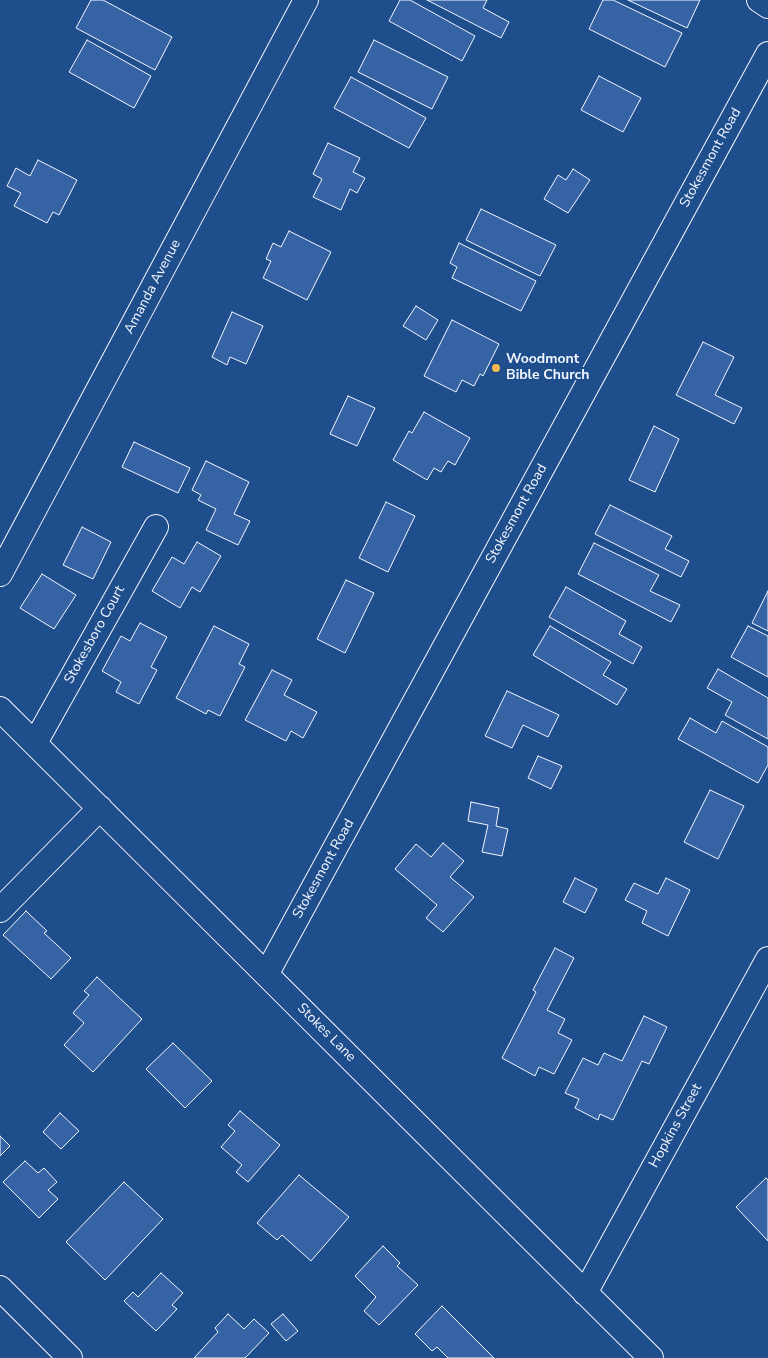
<!DOCTYPE html>
<style>
body{margin:0}
canvas{display:block;background:#1f4e8c}
</style>
<canvas width="768" height="1358"></canvas>
<script>
const ctx = document.querySelector('canvas').getContext('2d');
ctx.lineJoin = 'round';
function paint(path, color) {
  ctx.fillStyle = color;
  ctx.fill(path, 'evenodd');
}
function toPath(rows) {
  const path = new Path2D();
  for (const r of rows) {
    path.moveTo(r[0], r[1]);
    for (let i = 2; i < r.length; i += 2) path.lineTo(r[i], r[i + 1]);
  }
  return path;
}
function strokePath(path, color, width, dash) {
  ctx.strokeStyle = color;
  ctx.lineWidth = width;
  ctx.lineCap = dash ? 'butt' : 'round';
  ctx.setLineDash(dash || []);
  ctx.stroke(path);
}
function drawText(font, color, halo, rows, align = 'center') {
  ctx.font = font + ' "Nunito Sans",sans-serif';
  ctx.lineWidth = 4;
  ctx.setLineDash([]);
  ctx.textBaseline = 'middle';
  ctx.strokeStyle = halo;
  ctx.fillStyle = color;
  for (const [text, x, y, turn = 0] of rows) {
    ctx.save();
    ctx.translate(x, y);
    ctx.rotate((+turn || 0) * Math.PI / 180);
    ctx.textAlign = isNaN(turn) ? turn : align;
    if (halo) ctx.strokeText(text, 0, 0);
    ctx.fillText(text, 0, 0);
    ctx.restore();
  }
}
const building = toPath([
 [91,0,103,0,172,37,155,70,76,28,91,0],
 [400,0,410,0,475,36,462,61,389,21,400,0],
 [427,0,487,0,483,8,509,22,501,38,427,0],
 [603,0,613,0,682,33,665,67,589,29,603,0],
 [628,0,700,0,687,28,628,0],
 [87,40,151,76,134,108,69,72,87,40],
 [374,40,448,77,432,109,358,72,374,40],
 [599,76,641,98,623,132,581,110,599,76],
 [351,77,426,118,409,148,334,108,351,77],
 [328,143,360,158,353,172,365,178,357,193,350,189,341,210,313,197,322,179,313,174,328,143],
 [38,160,77,180,59,215,53,212,47,223,14,206,21,193,7,186,16,168,30,176,38,160],
 [573,169,590,180,568,213,544,199,558,175,566,180,573,169],
 [481,209,556,245,540,276,466,240,481,209],
 [289,231,331,252,307,300,263,278,271,261,266,259,273,243,281,247,289,231],
 [459,243,536,281,521,311,452,278,457,267,450,263,459,243],
 [416,306,438,320,426,340,403,326,416,306],
 [232,312,263,326,246,364,230,357,227,365,212,357,232,312],
 [452,320,499,344,483,376,480,374,474,386,462,380,456,392,424,376,452,320],
 [703,342,734,357,715,395,742,408,734,424,676,395,703,342],
 [348,396,375,408,357,446,330,434,348,396],
 [424,412,470,438,455,465,448,461,441,472,434,468,427,480,393,460,409,431,412,433,424,412],
 [654,426,679,439,655,492,629,480,654,426],
 [134,442,190,468,178,493,122,467,134,442],
 [206,461,249,482,234,514,250,521,238,545,206,530,216,509,198,500,201,495,192,490,206,461],
 [386,502,415,516,388,572,359,558,386,502],
 [610,505,672,536,665,549,689,561,681,577,595,534,610,505],
 [82,527,111,542,93,579,63,565,82,527],
 [197,542,221,556,200,592,192,587,180,608,152,591,172,557,184,564,197,542],
 [594,543,659,575,650,591,680,605,671,622,578,574,594,543],
 [42,574,76,595,54,629,20,608,42,574],
 [346,580,374,593,345,653,317,639,346,580],
 [566,587,626,621,619,634,642,647,633,664,549,617,566,587],
 [768,591,768,631,752,623,768,591],
 [140,623,167,637,151,667,157,670,139,704,116,692,121,682,102,671,121,636,130,641,140,623],
 [214,626,249,644,239,664,245,667,220,716,208,710,206,714,176,698,214,626],
 [550,626,611,662,603,675,627,689,617,705,533,655,550,626],
 [748,626,768,636,768,677,731,657,748,626],
 [718,669,768,698,768,739,725,715,732,702,707,688,718,669],
 [272,670,292,680,284,695,317,712,303,738,291,731,286,741,245,720,272,670],
 [507,691,559,715,548,737,523,725,512,748,485,736,507,691],
 [690,718,716,733,722,721,768,747,768,765,758,783,678,739,690,718],
 [538,756,562,766,551,789,528,778,538,756],
 [710,790,744,806,718,859,684,842,710,790],
 [471,802,499,808,496,826,508,829,502,856,482,852,488,825,468,821,471,802],
 [443,843,464,861,450,877,474,897,443,932,426,918,437,905,395,869,416,844,431,857,443,843],
 [575,878,597,889,585,913,563,902,575,878],
 [666,878,690,890,668,936,642,923,647,911,625,900,634,883,658,894,666,878],
 [26,911,47,931,44,933,71,958,51,979,3,935,26,911],
 [555,948,574,958,547,1010,565,1019,558,1033,572,1040,554,1074,539,1067,535,1076,502,1058,536,992,533,990,555,948],
 [97,977,142,1019,93,1072,64,1045,84,1023,73,1013,89,995,84,991,97,977],
 [644,1016,667,1027,649,1064,642,1061,613,1120,600,1114,598,1120,575,1108,579,1099,565,1093,583,1058,598,1065,604,1053,622,1061,644,1016],
 [173,1043,212,1081,185,1108,146,1069,173,1043],
 [240,1111,280,1145,248,1182,236,1172,242,1165,221,1147,235,1131,228,1125,240,1111],
 [60,1113,79,1131,61,1149,43,1132,60,1113],
 [0,1136,10,1146,0,1156,0,1136],
 [25,1161,38,1173,44,1168,57,1182,48,1190,58,1199,39,1218,3,1182,25,1161],
 [299,1175,349,1217,311,1261,282,1235,277,1240,257,1223,299,1175],
 [766,1178,768,1180,768,1241,736,1207,766,1178],
 [124,1182,163,1219,105,1280,66,1242,124,1182],
 [383,1246,400,1263,397,1266,418,1285,379,1325,364,1311,376,1297,355,1276,383,1246],
 [161,1273,183,1293,172,1305,177,1309,156,1331,124,1301,133,1292,138,1297,161,1273],
 [442,1306,494,1358,448,1358,437,1347,432,1351,415,1334,442,1306],
 [228,1314,244,1329,254,1319,269,1333,245,1358,194,1358,218,1332,215,1328,228,1314],
 [283,1314,298,1331,286,1341,271,1324,283,1314]
]);
paint(building, '#3563a3');
strokePath(building, '#f2f6ff', 1);
const minor = toPath([
 [759,0,768,6],
 [0,574,306,0],
 [0,709,651,1358],
 [35,743,156,527],
 [0,910,100,808],
 [267,973,768,54],
 [0,1288,70,1358],
 [585,1293,768,959]
]);
strokePath(minor, '#f2f6ff', 26);
strokePath(minor, '#1f4e8c', 24);
for (const [x, y, r, color] of [
 [496,368,5,"#ffb74d"]
]) {
  const dot = new Path2D();
  dot.arc(x, y, r, 0, 2 * Math.PI);
  ctx.fillStyle = color;
  ctx.fill(dot);
  strokePath(dot, '#1f4e8c', 2);
}
drawText('14px', '#f2f6ff', '#1f4e8c', [
 ["Stokesmont Road",711,158,-61],
 ["Amanda Avenue",153,287,-62],
 ["Stokesmont Road",517,514,-61],
 ["Stokesboro Court",95,635,-61],
 ["Stokesmont Road",324,869,-61],
 ["Stokes Lane",326,1033,45],
 ["Hopkins Street",676,1126,-61]
]);
drawText('bold 14px', '#f2f6ff', '#1f4e8c', [
 ["Woodmont",506,360],
 ["Bible Church",506,376]
], 'left');
</script>
